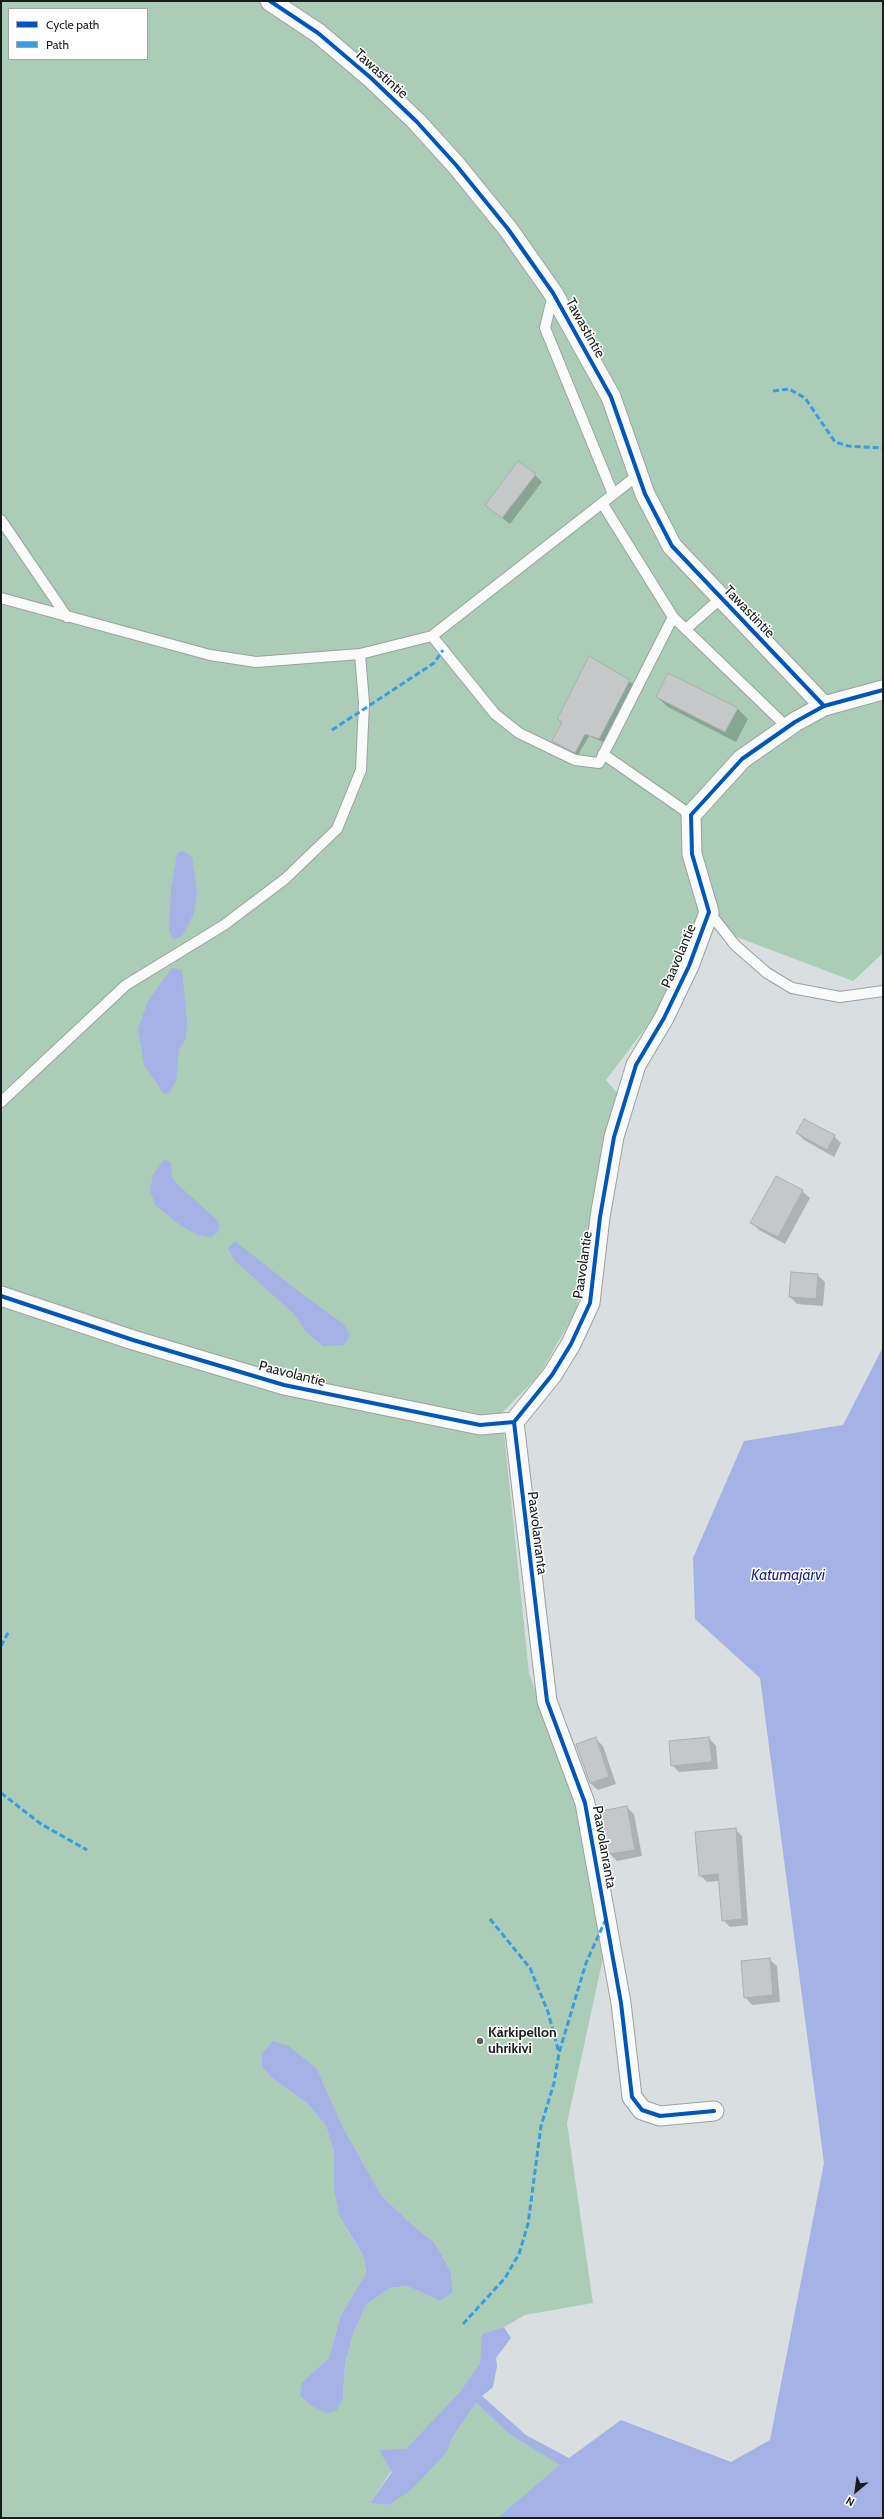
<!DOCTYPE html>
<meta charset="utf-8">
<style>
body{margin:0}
#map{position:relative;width:884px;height:2519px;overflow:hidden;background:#d9dfe0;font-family:Cabin,sans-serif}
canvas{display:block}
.frame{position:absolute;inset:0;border:2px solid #181c1d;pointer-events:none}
.legend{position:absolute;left:8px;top:8px;width:140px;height:52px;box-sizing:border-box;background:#fff;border:1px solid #a3a4a5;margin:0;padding:5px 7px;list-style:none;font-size:12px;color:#181c1d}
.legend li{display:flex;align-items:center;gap:8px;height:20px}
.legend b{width:20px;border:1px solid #a3a4a5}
.north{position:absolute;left:836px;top:2471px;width:40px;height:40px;-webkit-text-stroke:3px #fff;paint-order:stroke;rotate:209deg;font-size:11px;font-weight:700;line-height:16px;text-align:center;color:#181c1d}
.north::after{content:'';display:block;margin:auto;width:14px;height:18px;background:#181c1d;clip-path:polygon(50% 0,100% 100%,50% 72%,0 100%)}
</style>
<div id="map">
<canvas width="884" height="2519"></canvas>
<div class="frame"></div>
<ul class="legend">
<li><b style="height:5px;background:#0057b8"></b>Cycle path</li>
<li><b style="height:5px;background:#3b9bdf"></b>Path</li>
</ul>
<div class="north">N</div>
</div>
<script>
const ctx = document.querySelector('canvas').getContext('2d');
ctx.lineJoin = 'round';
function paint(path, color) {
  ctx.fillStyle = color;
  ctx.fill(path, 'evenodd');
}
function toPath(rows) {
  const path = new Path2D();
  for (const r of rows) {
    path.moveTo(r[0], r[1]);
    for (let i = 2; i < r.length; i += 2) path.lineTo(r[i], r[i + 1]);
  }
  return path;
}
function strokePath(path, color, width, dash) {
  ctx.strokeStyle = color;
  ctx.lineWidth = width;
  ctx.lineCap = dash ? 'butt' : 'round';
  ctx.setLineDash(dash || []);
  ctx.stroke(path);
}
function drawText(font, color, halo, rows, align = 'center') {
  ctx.font = font + ' Cabin,sans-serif';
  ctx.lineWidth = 3;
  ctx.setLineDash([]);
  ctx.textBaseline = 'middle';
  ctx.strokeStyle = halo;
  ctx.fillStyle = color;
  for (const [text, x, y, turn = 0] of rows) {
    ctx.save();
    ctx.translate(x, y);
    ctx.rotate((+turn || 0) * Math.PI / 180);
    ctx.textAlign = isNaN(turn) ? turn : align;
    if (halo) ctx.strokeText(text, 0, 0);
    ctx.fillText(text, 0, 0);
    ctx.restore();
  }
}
paint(toPath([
 [1,1,883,1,883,953,853,981,697,922,684,977,606,1080,618,1094,583,1283,575,1313,539,1375,502,1413,529,1673,583,1826,604,1954,567,2123,593,2303,525,2315,504,2327,483,2334,480,2363,467,2384,449,2407,406,2449,370,2503,389,2505,447,2452,452,2438,476,2403,509,2434,561,2465,497,2518,1,2518],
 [9,9,147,9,147,59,9,59],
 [262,2067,317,2069,343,2127,381,2195,409,2222,435,2243,451,2272,453,2293,440,2301,407,2286,390,2288,366,2305,353,2334,345,2364,343,2398,302,2382,329,2358,340,2317,366,2273,364,2257,347,2229,334,2188,334,2153,326,2126,307,2103,273,2079]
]), '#abcdb8');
paint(toPath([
 [183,851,192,857,197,891,194,913,183,935,174,940,169,931,171,889,177,853],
 [172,968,182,970,187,1022,186,1038,179,1050,176,1081,170,1092,164,1094,144,1065,138,1029,148,1001],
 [164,1160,169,1161,171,1164,172,1177,177,1184,215,1218,220,1226,218,1232,211,1237,198,1235,181,1226,155,1205,150,1190,153,1175],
 [235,1241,298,1291,345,1325,350,1336,344,1345,323,1346,306,1332,294,1314,234,1260,228,1248],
 [883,1347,883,2518,497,2518,560,2465,509,2434,476,2403,452,2438,447,2452,411,2490,389,2505,370,2503,392,2472,379,2450,406,2449,461,2391,480,2363,482,2334,504,2327,511,2338,496,2358,497,2366,493,2387,482,2396,526,2435,569,2458,621,2420,731,2462,770,2440,824,2163,760,1678,695,1619,693,1558,744,1441,843,1425],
 [273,2041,289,2046,317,2069,343,2127,381,2195,409,2222,435,2243,451,2272,453,2293,440,2301,407,2286,390,2288,366,2305,353,2334,345,2364,343,2398,336,2411,327,2413,312,2406,300,2395,302,2382,329,2358,340,2317,366,2273,364,2257,339,2215,334,2188,334,2153,326,2126,307,2103,273,2079,262,2067,262,2054]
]), '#a4b2e5');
paint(toPath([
 [535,475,542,482,510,524,486,505],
 [589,657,633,684,603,742,589,736,578,755,553,741,562,723,558,719],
 [657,697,737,708,748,719,736,742,668,707],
 [797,1133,834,1136,841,1143,834,1157,804,1140],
 [776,1177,802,1191,810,1198,785,1244,759,1230,752,1223],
 [817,1275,825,1282,823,1306,797,1304,790,1297],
 [595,1738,603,1746,616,1784,598,1790,590,1783],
 [709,1738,716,1746,718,1769,679,1772,672,1765],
 [627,1807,634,1814,642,1856,617,1861,610,1854],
 [735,1829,742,1836,748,1925,730,1927,723,1920,719,1881,707,1882,700,1875],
 [769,1959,777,1966,780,2002,752,2005,745,1997]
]), '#0003');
const building = toPath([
 [518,461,536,474,502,518,485,505,518,461],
 [589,656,630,680,599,739,585,734,575,753,552,741,562,722,557,719,589,656],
 [668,673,738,708,725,732,656,697,668,673],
 [804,1119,835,1135,827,1150,796,1133,804,1119],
 [776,1176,803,1190,778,1237,750,1223,776,1176],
 [791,1272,818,1274,816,1299,789,1297,791,1272],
 [596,1737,609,1777,590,1783,576,1744,596,1737],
 [709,1737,712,1762,671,1766,669,1741,709,1737],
 [627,1806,635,1850,609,1854,601,1811,627,1806],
 [736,1828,742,1919,722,1921,718,1874,699,1876,695,1832,736,1828],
 [770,1958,773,1995,744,1998,741,1961,770,1958]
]);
paint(building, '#c4c8c8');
strokePath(building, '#abb0b0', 1);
const service = toPath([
 [553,294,545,328,613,494],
 [1,520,67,617],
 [1,598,210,655,256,662,360,654,432,636,638,475],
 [673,617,787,727],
 [686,629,720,599],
 [432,636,495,714,519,733,575,760,599,763,673,617,602,503],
 [603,754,691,815],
 [709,912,735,945,767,973,792,988,840,997,883,991],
 [1,1102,126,985,224,925,285,879,337,829,361,770,364,703,360,654]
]);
const minor = toPath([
 [270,1,318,33,371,78,417,122,456,165,508,229,553,293,611,397,645,494,672,546,824,706],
 [1,1296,133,1340,284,1385,480,1425,514,1422,552,1375,571,1344,590,1303,600,1217,614,1137,636,1065,664,1018,689,966,709,912,692,854,691,815,742,759,795,722,824,706,883,690],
 [514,1422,547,1701,585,1803,621,2003,632,2097,642,2110,660,2116,714,2111]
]);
strokePath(service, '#9ca0a1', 12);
strokePath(minor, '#9ca0a1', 21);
strokePath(service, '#f9fafa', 10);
strokePath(minor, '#f9fafa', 19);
strokePath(toPath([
 [773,391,789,389,805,398,835,442,848,446,883,448],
 [332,730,434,663,443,650],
 [1,1646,8,1633],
 [1,1793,41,1824,87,1850],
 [490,1919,530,1968,548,2012,559,2053],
 [463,2324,505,2278,519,2254,528,2224,541,2126,554,2083,559,2053,586,1963,605,1921]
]), '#3b9bdf', 3, [6, 3]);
strokePath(toPath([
 [270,1,318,33,371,78,417,122,456,165,508,229,553,293,611,397,645,494,672,546,824,706],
 [1,1296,133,1340,284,1385,480,1425,514,1422,552,1375,571,1344,590,1303,600,1217,614,1137,636,1065,664,1018,689,966,709,912,692,854,691,815,742,759,795,722,824,706,883,690],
 [514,1422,547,1701,585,1803,621,2003,632,2097,642,2110,660,2116,714,2111]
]), '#0057b8', 4);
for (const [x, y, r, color] of [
 [480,2041,4,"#5c6061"]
]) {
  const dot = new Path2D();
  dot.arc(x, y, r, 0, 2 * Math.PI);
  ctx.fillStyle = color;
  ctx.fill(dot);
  strokePath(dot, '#fff', 1.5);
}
drawText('14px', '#181c1d', '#fff', [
 ["Tawastintie",381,74,42],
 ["Tawastintie",585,328,61],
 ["Tawastintie",749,612,46],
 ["Paavolantie",679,956,-67],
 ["Paavolantie",583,1265,-82],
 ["Paavolantie",292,1374,14],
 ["Paavolanranta",537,1533,83],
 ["Paavolanranta",604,1847,80]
]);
drawText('bold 14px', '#181c1d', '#fff', [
 ["Kärkipellon",488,2033],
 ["uhrikivi",488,2049]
], 'left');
drawText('italic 15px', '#212578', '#fff', [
 ["Katumajärvi",788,1576]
]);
</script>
